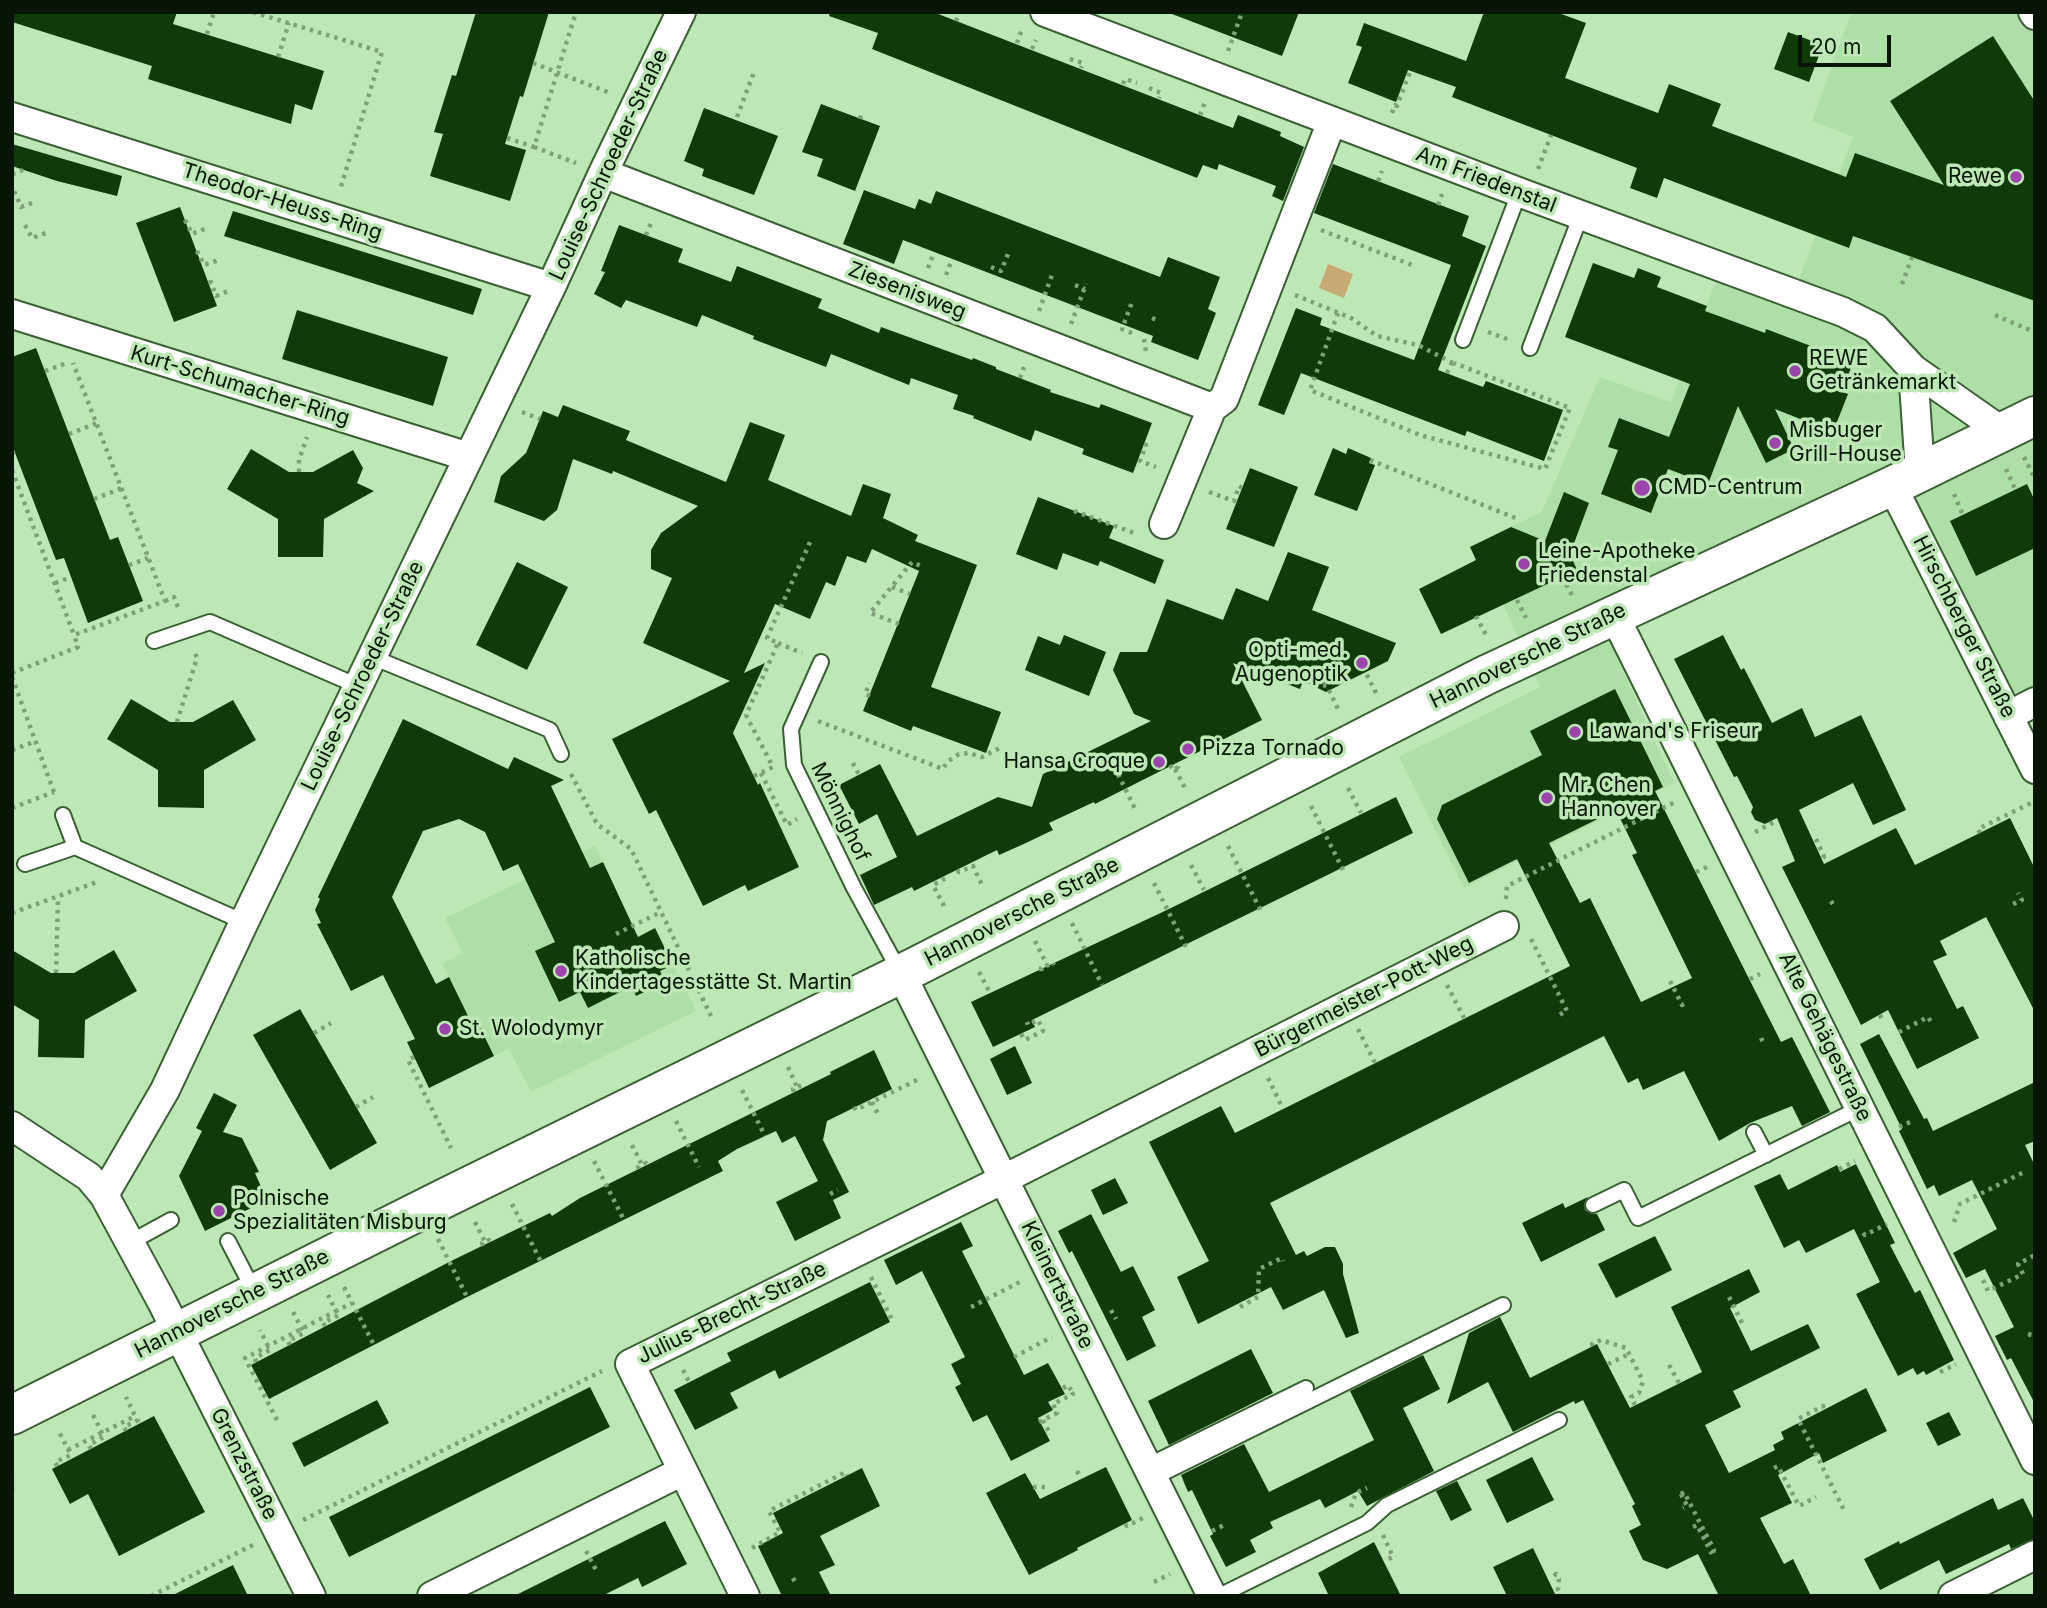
<!DOCTYPE html>
<meta charset="utf-8">
<style>
body{margin:0}
#map{position:relative;width:2047px;height:1608px;overflow:hidden;background:#bde8b6;font-family:Inter,sans-serif}
canvas{display:block}
.frame{position:absolute;inset:0;border:14px solid #061504;pointer-events:none}
.scale{position:absolute;left:1798px;top:35px;width:93px;height:32px;box-sizing:border-box;border:4px solid #061504;border-top:0;padding-left:9px;font-size:21px;line-height:24px;white-space:nowrap;color:#061504;-webkit-text-stroke:5px #bde8b6;paint-order:stroke}
</style>
<div id="map">
<canvas width="2047" height="1608"></canvas>
<div class="frame"></div>
<div class="scale">20 m</div>
</div>
<script>
const ctx = document.querySelector('canvas').getContext('2d');
ctx.lineJoin = 'round';
function paint(path, color) {
  ctx.fillStyle = color;
  ctx.fill(path, 'evenodd');
}
function toPath(rows) {
  const path = new Path2D();
  for (const r of rows) {
    path.moveTo(r[0], r[1]);
    for (let i = 2; i < r.length; i += 2) path.lineTo(r[i], r[i + 1]);
  }
  return path;
}
function strokePath(path, color, width, dash) {
  ctx.strokeStyle = color;
  ctx.lineWidth = width;
  ctx.lineCap = dash ? 'butt' : 'round';
  ctx.setLineDash(dash || []);
  ctx.stroke(path);
}
function drawText(font, color, halo, rows, align = 'center') {
  ctx.font = font + ' Inter,sans-serif';
  ctx.lineWidth = 7;
  ctx.setLineDash([]);
  ctx.textBaseline = 'middle';
  ctx.strokeStyle = halo;
  ctx.fillStyle = color;
  for (const [text, x, y, turn = 0] of rows) {
    ctx.save();
    ctx.translate(x, y);
    ctx.rotate((+turn || 0) * Math.PI / 180);
    ctx.textAlign = isNaN(turn) ? turn : align;
    if (halo) ctx.strokeText(text, 0, 0);
    ctx.fillText(text, 0, 0);
    ctx.restore();
  }
}
paint(toPath([
 [1858,12,2035,12,2035,691,2013,702,1893,466,1593,605,1674,783,1464,888,1399,757,1540,687,1504,606,1480,559,1476,560,1470,547,1542,512,1600,377,1671,402,1716,281,1788,308,1853,137,1812,121,1850,16],
 [595,846,627,914,610,922,627,942,655,928,696,1011,531,1092,509,1049,494,1056,475,1018,470,1020,442,964,463,953,445,918]
]), '#aedfa6');
paint(toPath([
 [1328,264,1353,274,1344,298,1319,288]
]), '#c7a974');
paint(toPath([
 [12,12,177,12,173,24,324,71,312,110,295,104,291,124,148,79,152,66,12,22],
 [476,12,549,12,523,97,520,96,505,144,526,150,510,201,430,176,443,134,434,132,452,75,456,76],
 [830,12,933,12,1233,128,1238,115,1281,132,1280,136,1304,147,1283,201,1272,196,1276,186,1219,164,1217,170,1203,165,1197,178,872,49,878,33,829,16],
 [1172,12,1299,12,1282,56,1172,14],
 [1484,12,1556,12,1586,23,1565,78,1658,113,1669,84,1721,104,1712,126,1846,177,1855,153,1944,185,1890,101,1993,36,2035,102,2035,301,1853,236,1849,248,1664,178,1657,198,1630,188,1637,168,1452,97,1456,87,1408,70,1396,102,1348,83,1362,47,1356,45,1364,23,1466,61],
 [1788,32,1823,45,1809,82,1774,69],
 [821,104,880,126,855,191,817,176,823,159,802,152],
 [704,108,778,136,754,195,702,176,704,169,684,161],
 [12,144,122,176,117,196,57,181,12,166],
 [1333,164,1469,216,1462,236,1486,246,1438,370,1483,387,1486,381,1563,410,1544,461,1467,431,1465,436,1301,373,1284,415,1258,405,1296,308,1322,318,1320,325,1414,360,1451,265,1314,213],
 [864,190,915,209,919,199,931,204,936,191,1160,277,1168,257,1220,277,1208,309,1216,313,1198,360,1151,342,1153,336,903,240,894,264,843,244],
 [180,207,217,306,174,322,136,223],
 [233,211,482,289,473,315,224,236],
 [619,225,683,249,678,262,731,282,737,266,822,299,818,308,879,333,881,327,972,360,973,358,996,367,996,369,1051,390,1050,392,1099,408,1101,404,1152,423,1133,473,1082,454,1084,449,1035,430,1031,441,973,418,974,416,953,409,958,395,911,378,909,385,831,354,826,367,753,339,754,336,702,315,697,327,626,300,621,308,594,294,605,272,601,271],
 [1593,263,1634,278,1638,268,1661,277,1657,287,1707,306,1705,311,1765,333,1766,329,1853,362,1842,392,1848,394,1833,432,1775,409,1794,449,1766,463,1738,406,1708,484,1668,469,1651,513,1601,494,1618,450,1608,447,1619,418,1669,437,1690,384,1565,337],
 [297,310,448,357,433,406,282,359],
 [36,348,110,540,118,537,143,601,88,623,64,558,56,560,12,445,12,357],
 [563,405,630,431,626,440,726,482,750,422,785,435,768,480,851,516,863,484,891,494,883,518,918,535,915,541,977,565,931,687,1001,712,986,753,913,726,911,731,863,711,919,571,872,549,866,563,847,556,835,586,826,582,810,619,775,604,744,673,765,663,733,733,758,785,760,783,799,867,748,891,745,885,703,906,656,810,649,814,612,739,730,681,643,643,672,578,651,569,651,550,661,533,698,506,613,471,612,474,573,459,557,510,544,521,494,502,501,476,526,453,543,411,558,417],
 [1333,448,1346,454,1348,448,1371,458,1369,463,1375,465,1357,511,1314,495],
 [251,449,289,472,313,472,353,450,363,468,357,483,374,491,324,519,323,557,278,557,278,519,227,489],
 [1250,468,1298,487,1274,547,1226,529],
 [2027,484,2035,501,2035,548,1976,576,1950,521],
 [1564,492,1589,503,1570,554,1577,570,1441,634,1419,589,1476,560,1470,547,1511,527,1545,541],
 [1038,497,1114,526,1109,538,1164,560,1155,584,1100,561,1098,566,1063,553,1057,570,1016,554],
 [1288,552,1329,567,1312,610,1396,643,1388,661,1326,692,1303,681,1300,689,1233,663,1262,720,1095,804,1094,802,1049,823,1053,830,1026,843,999,855,997,850,914,891,912,887,874,905,860,875,897,857,877,814,859,824,839,785,880,764,917,836,998,797,1032,807,1043,774,1151,721,1134,714,1113,670,1120,652,1147,652,1167,599,1223,620,1236,588,1268,601],
 [517,562,568,587,527,670,476,645],
 [1064,635,1106,652,1089,696,1025,670,1038,636,1060,645],
 [1723,635,1741,670,1744,668,1772,723,1802,708,1815,737,1861,715,1906,810,1873,825,1853,783,1799,810,1824,864,1896,828,1915,865,2010,818,2035,869,2035,1012,1986,917,1940,941,1947,955,1933,961,1957,1009,1963,1006,1979,1038,1917,1069,1888,1010,1861,1025,1782,867,1795,861,1777,818,1765,824,1755,820,1751,812,1753,807,1737,776,1734,777,1674,659],
 [1615,689,1663,787,1655,791,1737,955,1781,1042,1792,1037,1830,1112,1802,1126,1792,1106,1750,1123,1719,1141,1684,1071,1643,1090,1638,1078,1628,1083,1604,1036,1270,1203,1296,1255,1304,1251,1307,1256,1325,1247,1335,1247,1343,1264,1343,1274,1359,1333,1346,1338,1324,1290,1283,1310,1271,1287,1198,1324,1177,1277,1209,1261,1149,1142,1221,1106,1235,1133,1570,966,1517,859,1469,883,1437,819,1442,805,1542,755,1530,731],
 [1616,810,1637,853,1632,855,1692,978,1641,1002,1590,898,1580,903,1549,843],
 [131,699,170,722,193,722,233,700,256,740,204,770,204,808,158,807,158,770,107,739],
 [403,719,508,769,514,757,564,780,551,786,590,868,603,862,638,937,655,928,673,965,660,971,665,982,636,996,632,986,588,1008,580,992,559,1002,535,951,555,942,518,864,503,871,485,832,459,819,423,831,392,897,436,984,449,977,470,1020,475,1017,494,1056,429,1088,407,1042,415,1039,383,975,351,991,317,924,321,923,315,910,320,899,318,897],
 [1396,797,1413,833,1032,1020,1035,1027,993,1047,971,1002,1169,909],
 [12,950,51,973,74,973,114,950,137,991,85,1020,84,1058,38,1057,39,1020,12,1004],
 [300,1009,377,1143,330,1170,253,1035],
 [1879,1034,1924,1119,1927,1118,1933,1131,2035,1082,2035,1141,2025,1145,2035,1166,2035,1404,2011,1358,2007,1360,1995,1336,2014,1327,1985,1269,1966,1278,1953,1253,1997,1229,1972,1180,1939,1196,1934,1185,1927,1189,1899,1131,1902,1129,1860,1044],
 [1015,1046,1032,1083,1007,1095,990,1059],
 [874,1050,892,1089,827,1121,823,1140,849,1192,833,1200,841,1218,795,1241,776,1202,818,1181,795,1136,782,1143,776,1131,737,1149,718,1161,723,1171,465,1298,269,1399,251,1365,451,1261,550,1213,552,1216,580,1198,831,1074,830,1072],
 [214,1093,237,1105,223,1132,242,1138,259,1172,255,1173,267,1200,205,1231,179,1176,202,1131,196,1128],
 [1856,1164,1895,1243,1890,1245,1915,1293,1920,1290,1954,1360,1926,1375,1924,1371,1917,1375,1913,1368,1898,1376,1856,1294,1880,1282,1854,1229,1806,1253,1799,1240,1784,1248,1754,1186,1780,1174,1788,1190,1837,1165,1840,1172],
 [1115,1178,1128,1203,1103,1215,1091,1190],
 [1588,1197,1584,1204,1585,1210,1592,1214,1597,1214,1605,1230,1541,1262,1522,1223,1563,1203,1565,1208],
 [1091,1214,1121,1272,1133,1266,1155,1310,1142,1317,1156,1346,1127,1361,1072,1251,1069,1253,1058,1231],
 [961,1222,973,1246,962,1251,1024,1375,1048,1363,1065,1394,1048,1402,1053,1410,1038,1418,1050,1441,1011,1461,987,1415,973,1422,955,1387,961,1384,951,1364,965,1357,922,1271,896,1285,884,1260],
 [1655,1236,1672,1270,1616,1298,1598,1264],
 [1749,1269,1760,1292,1730,1308,1751,1351,1808,1324,1820,1348,1733,1391,1741,1407,1705,1425,1729,1473,1775,1450,1773,1445,1784,1439,1781,1432,1866,1388,1887,1431,1823,1463,1819,1453,1778,1475,1792,1503,1760,1518,1784,1564,1793,1559,1811,1596,1719,1596,1698,1554,1667,1569,1643,1560,1629,1531,1641,1525,1632,1506,1635,1504,1583,1400,1575,1404,1574,1401,1513,1432,1488,1382,1447,1404,1469,1333,1500,1317,1530,1378,1597,1344,1630,1408,1702,1372,1671,1307],
 [870,1282,890,1322,779,1379,775,1370,730,1393,738,1408,695,1430,674,1390,731,1361,727,1353],
 [1251,1349,1273,1393,1169,1445,1148,1401],
 [1423,1355,1440,1389,1403,1408,1434,1471,1367,1506,1358,1491,1325,1508,1320,1499,1270,1522,1273,1528,1250,1540,1256,1552,1226,1567,1210,1536,1213,1534,1192,1490,1188,1492,1181,1475,1244,1444,1269,1492,1374,1440,1350,1391],
 [590,1387,610,1427,349,1557,329,1517],
 [377,1400,389,1423,304,1467,292,1443],
 [1949,1412,1961,1435,1938,1446,1926,1423],
 [154,1416,205,1512,119,1556,88,1494,70,1504,52,1469],
 [1532,1457,1554,1500,1507,1523,1486,1480],
 [1106,1467,1132,1520,1077,1548,1078,1550,1029,1575,986,1493,1025,1473,1040,1499],
 [862,1468,880,1506,820,1536,835,1565,819,1572,831,1596,782,1596,758,1546,783,1533,773,1513],
 [1457,1481,1472,1510,1451,1521,1436,1491],
 [1993,1498,1998,1510,2023,1498,2035,1522,2035,1539,2011,1549,2009,1544,1946,1574,1939,1560,1880,1590,1864,1559,1899,1541,1900,1544],
 [665,1521,687,1564,642,1587,638,1578,602,1596,514,1596],
 [1374,1542,1401,1596,1329,1596,1318,1573],
 [1533,1548,1556,1596,1507,1596,1493,1567],
 [233,1565,248,1596,171,1596]
]), '#103b08');
const lane = toPath([
 [1463,340,1519,193],
 [1530,348,1581,215],
 [154,641,210,622,358,686],
 [372,657,550,730,561,754],
 [821,662,791,729,794,765,854,888,901,974],
 [63,815,75,847,244,922],
 [25,864,75,847],
 [1754,1132,1766,1155],
 [1593,1205,1624,1190,1638,1218,1860,1108],
 [228,1241,254,1291],
 [129,1243,171,1220],
 [1147,1466,1306,1388],
 [1153,1478,1503,1305],
 [1219,1596,1367,1523,1387,1505,1559,1420]
]);
const street = toPath([
 [1045,12,1529,196,1843,312,1875,328,1913,369],
 [2033,12,2035,15],
 [12,117,551,287],
 [603,173,1212,408],
 [12,314,469,457],
 [1920,472,1913,369,2003,432],
 [1892,486,2035,769],
 [1164,524,1212,408,1224,399,1332,121],
 [1614,615,2035,1460],
 [2008,716,2035,702],
 [901,974,1212,1596],
 [12,1126,89,1177,104,1195],
 [311,1596,162,1302,104,1195,165,1090,244,922,551,287,603,173,681,12],
 [432,1596,683,1471],
 [745,1596,630,1364,1004,1179,1504,926],
 [1953,1596,2035,1555]
]);
const secondary = toPath([
 [12,1415,447,1197,917,966,1486,675,1892,486,2035,416]
]);
strokePath(lane, '#3a6034', 18);
strokePath(street, '#3a6034', 32);
strokePath(secondary, '#3a6034', 42);
strokePath(toPath([
 [253,12,382,52,340,190],
 [956,21,960,12],
 [207,34,214,12],
 [1017,43,1022,29],
 [1032,49,1036,40],
 [1228,51,1241,15,1243,16],
 [278,57,289,23],
 [1070,59,1083,63,1081,68],
 [533,63,610,93],
 [1123,84,1125,79,1137,83],
 [1149,88,1161,93,1159,98],
 [1392,113,1395,105,1397,106,1411,69],
 [1200,115,1205,102],
 [737,117,754,72],
 [860,119,862,113],
 [507,138,534,147,576,12],
 [534,147,576,163],
 [1538,169,1551,135],
 [12,174,23,170],
 [1378,181,1382,171],
 [13,193,15,193,21,207,35,202],
 [1438,205,1442,194],
 [185,220,192,234,207,228],
 [25,225,32,238,46,233],
 [1321,230,1412,265],
 [646,235,651,223],
 [197,251,204,265,219,260],
 [991,267,1001,271,1008,254],
 [928,268,934,252],
 [946,275,952,259],
 [209,283,211,282,216,296,231,290],
 [1902,284,1912,257],
 [1075,285,1085,289],
 [1295,295,1351,318,1377,336,1418,345,1453,363],
 [1039,311,1053,272],
 [1338,313,1310,390,1420,435,1545,469,1570,408,1454,363],
 [1995,315,2032,331,2035,330],
 [1152,318,1159,321],
 [1071,324,1086,284],
 [1488,332,1510,340],
 [1132,333,1122,329,1132,302],
 [1144,339,1146,352],
 [45,371,67,363],
 [1447,373,1452,362],
 [1020,378,1024,367],
 [522,412,540,419],
 [69,434,97,423],
 [1144,444,1146,445,1140,461,1156,467],
 [12,453,15,452],
 [2024,457,2035,479],
 [1370,460,1518,519],
 [2006,469,2015,489],
 [12,470,74,635,165,601,73,363],
 [299,472,299,460,307,437],
 [1209,492,1234,501,1239,486,1242,488],
 [1954,494,1963,515],
 [94,499,122,488],
 [1074,511,1137,534],
 [129,565,148,558],
 [1562,577,1573,597],
 [55,583,71,577],
 [892,587,910,594],
 [1517,600,1526,618],
 [165,601,174,597,179,610],
 [1476,616,1487,637],
 [899,624,870,613,912,562,921,566],
 [778,643,802,653],
 [1363,667,1376,693],
 [12,673,78,647,74,635],
 [12,677,55,795],
 [1323,685,1327,686,1339,711],
 [870,696,865,694,870,683],
 [818,721,943,769,947,762,959,754,969,753,982,757,1000,748],
 [177,722,197,658,194,651],
 [12,750,36,741],
 [853,763,859,775],
 [1170,765,1173,770,1175,769,1178,767,1176,762],
 [1175,769,1185,788],
 [761,773,787,825,797,819],
 [571,774,597,824,631,849,711,1016],
 [1118,774,1136,811],
 [754,776,773,767,746,715,778,643,767,638,811,540],
 [1348,788,1361,813],
 [1311,806,1343,870],
 [12,808,54,792],
 [1755,832,1778,820],
 [1980,833,1978,829,2035,801],
 [1816,839,1824,857,1821,858],
 [1228,846,1261,911],
 [1191,865,1204,890],
 [957,870,959,872,973,866,983,887],
 [1696,872,1707,867],
 [1154,883,1186,947],
 [1506,899,1507,886,1675,802],
 [1831,901,1834,906],
 [2013,904,2022,900,2018,893],
 [944,906,933,885,946,878,945,876],
 [12,913,97,882],
 [1072,923,1102,985],
 [616,934,661,912],
 [1531,939,1567,1011,1559,1015],
 [1035,941,1047,965],
 [1042,971,1041,968,1053,963,1054,965],
 [979,972,990,993],
 [56,973,58,897],
 [1750,979,1760,974],
 [1670,981,1682,1005,1688,1002],
 [1447,985,1464,1018],
 [1880,1015,1883,1021],
 [1358,1029,1375,1063],
 [1899,1032,1928,1017,1931,1022],
 [314,1033,331,1023],
 [1021,1034,1025,1040,1043,1031,1038,1020,1028,1025,1027,1022],
 [1761,1038,1763,1042],
 [414,1057,408,1060,451,1148],
 [788,1067,797,1087],
 [1268,1078,1283,1109],
 [742,1090,765,1136],
 [794,1092,793,1089,797,1087,802,1085,803,1088],
 [872,1102,878,1114],
 [356,1107,373,1097],
 [854,1107,856,1110,921,1078],
 [676,1121,699,1167],
 [1899,1127,1910,1122],
 [632,1145,642,1165],
 [594,1161,624,1220],
 [639,1169,638,1167,646,1163,647,1165],
 [1839,1169,1855,1161],
 [830,1194,838,1190],
 [512,1204,541,1262],
 [475,1222,485,1242],
 [1954,1222,1960,1204,2026,1171],
 [1863,1233,1865,1235,1887,1224],
 [438,1239,467,1297],
 [483,1246,482,1243,489,1240,490,1242],
 [871,1277,892,1320],
 [1983,1280,1988,1291,2023,1274,2018,1264,2035,1255],
 [344,1287,374,1345],
 [1729,1297,1744,1327],
 [971,1307,1024,1280],
 [1240,1307,1258,1297,1259,1269,1282,1258,1283,1261],
 [1111,1310,1116,1319],
 [325,1326,323,1323,339,1315,336,1311,352,1303],
 [2028,1334,2035,1336],
 [290,1345,288,1341,304,1333,293,1312],
 [1593,1346,1592,1344,1601,1340,1626,1348,1642,1379],
 [1014,1357,1052,1337],
 [256,1362,255,1358,270,1350,260,1330],
 [1608,1364,1629,1354],
 [1669,1365,1679,1383],
 [683,1370,689,1382],
 [1940,1372,1956,1364],
 [1063,1388,1068,1385,1071,1390],
 [1635,1405,1631,1397,1639,1393,1643,1381],
 [1824,1408,1823,1406,1798,1419,1844,1510],
 [277,1420,245,1358,336,1311,328,1295],
 [1043,1420,1049,1432],
 [1039,1422,1057,1413,1053,1404,1073,1394,1070,1390],
 [126,1431,124,1427,138,1420,135,1416],
 [91,1449,89,1445,104,1437,92,1413],
 [68,1450,135,1416,126,1397],
 [57,1466,55,1462,71,1455,58,1430],
 [1774,1468,1778,1466,1799,1506,1816,1497],
 [1077,1471,1081,1479],
 [12,1479,12,1491],
 [1033,1487,1045,1487],
 [1681,1494,1684,1492,1714,1550,1712,1555],
 [1681,1494,1687,1506,1683,1508],
 [1351,1507,1356,1493,1367,1488],
 [303,1520,602,1371],
 [1125,1524,1127,1526,1143,1518],
 [1693,1527,1697,1525,1712,1554],
 [1212,1531,1226,1524],
 [1383,1535,1393,1557,1384,1561],
 [752,1548,780,1532,769,1511,846,1472,847,1475],
 [586,1551,596,1570,593,1572],
 [1554,1576,1556,1574,1559,1579,1558,1590,1561,1596],
 [793,1578,796,1584],
 [1154,1582,1170,1574],
 [151,1596,253,1545]
]), '#7fa079', 4.5, [3.5, 5]);
strokePath(lane, '#fff', 14);
strokePath(street, '#fff', 28);
strokePath(secondary, '#fff', 38);
for (const [x, y, r, color] of [
 [2016,177,7,"#9d43ae"],
 [1795,371,7,"#9d43ae"],
 [1775,443,7,"#9d43ae"],
 [1642,488,9,"#9d43ae"],
 [1524,564,7,"#9d43ae"],
 [1362,663,7,"#9d43ae"],
 [1575,732,7,"#9d43ae"],
 [1188,749,7,"#9d43ae"],
 [1159,762,7,"#9d43ae"],
 [1547,798,7,"#9d43ae"],
 [561,971,7,"#9d43ae"],
 [445,1029,7,"#9d43ae"],
 [219,1211,7,"#9d43ae"]
]) {
  const dot = new Path2D();
  dot.arc(x, y, r, 0, 2 * Math.PI);
  ctx.fillStyle = color;
  ctx.fill(dot);
  strokePath(dot, '#bde8b6', 2.5);
}
drawText('21px', '#061504', '#bde8b6', [
 ["Louise-Schroeder-Straße",609,165,-65],
 ["Am Friedenstal",1486,180,21],
 ["Theodor-Heuss-Ring",282,202,18],
 ["Ziesenisweg",907,291,21],
 ["Kurt-Schumacher-Ring",240,386,17],
 ["Hirschberger Straße",1964,627,63],
 ["Hannoversche Straße",1528,656,-26],
 ["Louise-Schroeder-Straße",363,676,-64],
 ["Mönnighof",840,812,64],
 ["Hannoversche Straße",1022,912,-27],
 ["Bürgermeister-Pott-Weg",1364,997,-27],
 ["Alte Gehägestraße",1825,1037,64],
 ["Kleinertstraße",1057,1285,64],
 ["Hannoversche Straße",232,1304,-27],
 ["Julius-Brecht-Straße",732,1313,-26],
 ["Grenzstraße",244,1464,63]
]);
drawText('21px', '#061504', '#bde8b6', [
 ["Rewe",2002,177,"right"],
 ["REWE",1809,359],
 ["Getränkemarkt",1809,383],
 ["Misbuger",1789,431],
 ["Grill-House",1789,455],
 ["CMD-Centrum",1658,488],
 ["Leine-Apotheke",1538,552],
 ["Friedenstal",1538,576],
 ["Opti-med.",1348,651,"right"],
 ["Augenoptik",1348,675,"right"],
 ["Lawand's Friseur",1589,732],
 ["Pizza Tornado",1202,749],
 ["Hansa Croque",1145,762,"right"],
 ["Mr. Chen",1561,786],
 ["Hannover",1561,810],
 ["Katholische",575,959],
 ["Kindertagesstätte St. Martin",575,983],
 ["St. Wolodymyr",459,1029],
 ["Polnische",233,1199],
 ["Spezialitäten Misburg",233,1223]
], 'left');
</script>
